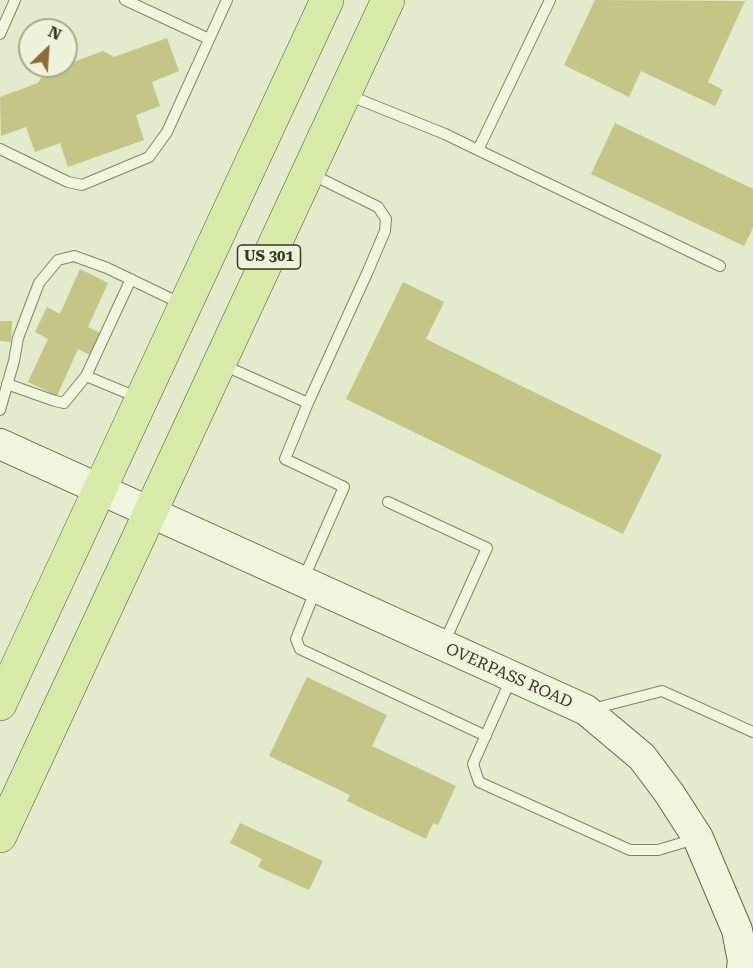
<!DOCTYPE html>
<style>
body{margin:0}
#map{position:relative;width:753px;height:968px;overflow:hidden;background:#e2ebcb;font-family:"Roboto Serif",serif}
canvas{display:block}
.north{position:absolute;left:18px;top:18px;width:60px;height:60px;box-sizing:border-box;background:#ecf3da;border:2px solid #a4a990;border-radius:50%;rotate:25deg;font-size:16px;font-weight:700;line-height:24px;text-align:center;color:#373922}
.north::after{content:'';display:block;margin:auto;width:21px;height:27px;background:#906a36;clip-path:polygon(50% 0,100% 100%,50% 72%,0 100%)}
</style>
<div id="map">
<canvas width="753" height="968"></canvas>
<div class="north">N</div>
</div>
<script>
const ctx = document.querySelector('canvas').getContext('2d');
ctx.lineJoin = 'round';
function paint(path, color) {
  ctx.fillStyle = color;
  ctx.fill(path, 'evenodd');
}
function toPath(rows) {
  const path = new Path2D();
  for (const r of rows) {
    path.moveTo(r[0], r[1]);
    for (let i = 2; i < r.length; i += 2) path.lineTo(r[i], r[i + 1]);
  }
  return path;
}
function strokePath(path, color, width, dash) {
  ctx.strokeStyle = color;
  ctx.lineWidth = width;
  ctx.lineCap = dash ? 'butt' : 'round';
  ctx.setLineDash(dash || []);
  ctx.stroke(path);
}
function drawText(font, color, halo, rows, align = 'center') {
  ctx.font = font + ' "Roboto Serif",serif';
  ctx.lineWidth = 4.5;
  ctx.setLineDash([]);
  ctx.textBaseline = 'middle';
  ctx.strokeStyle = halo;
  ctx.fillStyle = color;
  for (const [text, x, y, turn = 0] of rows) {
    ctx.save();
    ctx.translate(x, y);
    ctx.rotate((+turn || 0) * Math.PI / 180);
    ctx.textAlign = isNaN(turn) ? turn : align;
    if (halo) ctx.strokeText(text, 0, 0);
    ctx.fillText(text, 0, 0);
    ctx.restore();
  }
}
paint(toPath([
 [595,0,745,1,708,82,723,90,715,106,641,71,629,97,564,65],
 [167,38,179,71,152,82,160,106,136,115,144,140,68,167,60,143,35,152,26,127,1,136,0,97,38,83,44,73,103,51,114,57],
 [615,123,753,189,753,228,744,246,591,174],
 [80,269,108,283,88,327,100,333,90,355,78,349,57,396,28,382,48,339,35,332,47,307,60,314],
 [403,282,444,302,426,339,662,455,623,534,346,399],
 [0,321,12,321,11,342,0,341],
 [307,677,387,715,372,746,456,786,438,825,433,823,426,839,347,801,350,795,269,756],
 [240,823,323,861,309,890,258,867,262,859,230,843]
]), '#c5c585');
const service = toPath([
 [125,0,209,39],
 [0,34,15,0],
 [348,95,445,134,478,150,550,0],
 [0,149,68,182,82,185,149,157,167,132,227,0],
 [478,150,720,266],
 [223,365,308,403,285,459,344,487,303,580],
 [86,376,131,279],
 [7,384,55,401,64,403,86,376,139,398],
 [308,403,368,271,385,231,386,219,378,207,311,174],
 [0,410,14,361,18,338,39,283,58,260,74,256,107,268,182,304],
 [388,502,487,548,444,643],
 [316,589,296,639,300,649,486,736],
 [511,679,473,764,479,782,630,850,658,850,695,839],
 [592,709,662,691,753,732]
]);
const secondary = toPath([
 [0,444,586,710,642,757,669,793,698,838,737,930,743,961,742,968]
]);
const primary = toPath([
 [0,704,327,0],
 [0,836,388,0]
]);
strokePath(service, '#828660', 12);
strokePath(secondary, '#656943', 32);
strokePath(primary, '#535534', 34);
strokePath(service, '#eff6de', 10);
strokePath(secondary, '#eff6de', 30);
strokePath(primary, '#d7eaa7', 33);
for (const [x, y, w] of [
 [269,257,63]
]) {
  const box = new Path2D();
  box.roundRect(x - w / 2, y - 12, w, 24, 4.5);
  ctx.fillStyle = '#ecf3da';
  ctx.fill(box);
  strokePath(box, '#373922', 1.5);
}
drawText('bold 15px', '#373922', null, [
 ["US 301",269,257]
]);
drawText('16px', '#373922', '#ecf3da', [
 ["OVERPASS ROAD",509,676,24]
]);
</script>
